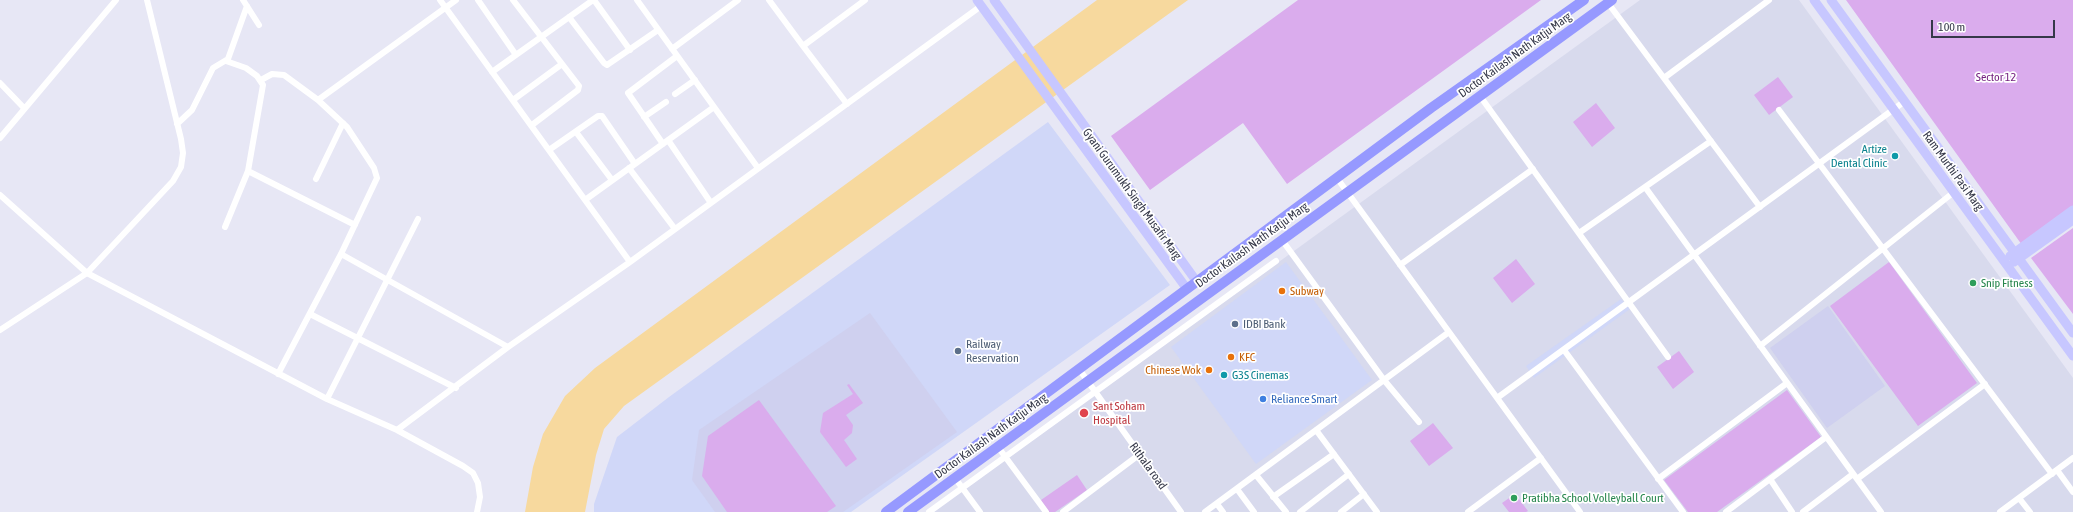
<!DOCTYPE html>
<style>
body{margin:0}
#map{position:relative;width:2073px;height:512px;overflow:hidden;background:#e7e7f5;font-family:"Asap Condensed",sans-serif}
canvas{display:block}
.scale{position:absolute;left:1931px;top:20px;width:124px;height:18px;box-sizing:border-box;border:2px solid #353849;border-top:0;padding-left:5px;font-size:12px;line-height:14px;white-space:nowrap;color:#353849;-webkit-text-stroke:3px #fff;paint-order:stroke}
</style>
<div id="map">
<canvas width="2073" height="512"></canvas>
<div class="scale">100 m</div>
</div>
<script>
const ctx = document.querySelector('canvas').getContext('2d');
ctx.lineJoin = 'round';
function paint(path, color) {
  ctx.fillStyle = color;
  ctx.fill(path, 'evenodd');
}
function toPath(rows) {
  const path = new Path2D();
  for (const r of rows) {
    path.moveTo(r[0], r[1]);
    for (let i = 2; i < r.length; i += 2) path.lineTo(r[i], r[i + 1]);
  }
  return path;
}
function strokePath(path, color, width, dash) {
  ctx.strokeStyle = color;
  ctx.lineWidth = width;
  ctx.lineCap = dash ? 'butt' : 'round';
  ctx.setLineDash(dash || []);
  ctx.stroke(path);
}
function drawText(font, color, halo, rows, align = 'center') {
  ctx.font = font + ' "Asap Condensed",sans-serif';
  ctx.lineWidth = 3.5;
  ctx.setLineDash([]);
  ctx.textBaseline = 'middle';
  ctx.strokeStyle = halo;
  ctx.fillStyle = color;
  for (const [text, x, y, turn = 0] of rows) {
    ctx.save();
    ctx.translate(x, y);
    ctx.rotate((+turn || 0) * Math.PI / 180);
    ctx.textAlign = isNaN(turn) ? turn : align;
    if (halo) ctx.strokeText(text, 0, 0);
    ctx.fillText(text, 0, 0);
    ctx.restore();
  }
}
paint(toPath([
 [1640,0,1799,0,2073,378,2073,512,934,512]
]), '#d8daed');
paint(toPath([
 [1048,122,1170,285,851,512,594,512,594,504,617,437,669,397],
 [1286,262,1372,380,1256,464,1171,347],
 [1621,299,1630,309,1534,378,1526,366]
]), '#d0d7f8');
paint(toPath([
 [1828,306,1885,386,1827,428,1770,348],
 [870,313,957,432,843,512,715,512,692,480,699,430]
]), '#cfd0ef');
paint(toPath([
 [1298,0,1541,0,1287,184,1243,123,1150,190,1111,136],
 [1846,0,2073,0,2073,208,2022,245],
 [1778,77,1793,97,1769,115,1754,95],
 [1596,103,1615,128,1592,147,1573,122],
 [2073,228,2073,314,2031,258],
 [1516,259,1535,284,1512,303,1493,278],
 [1889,262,1977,383,1918,426,1830,306],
 [1679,351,1694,372,1673,389,1657,367],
 [849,384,863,403,846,415,853,425,852,433,844,440,857,459,846,467,820,432,823,413,853,394,847,385],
 [1787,390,1821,437,1717,512,1688,512,1664,480],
 [759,400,836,506,827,512,727,512,702,476,708,436],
 [1433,423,1453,448,1429,466,1410,441],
 [1077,475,1087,490,1055,512,1049,512,1041,500],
 [1515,494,1528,511,1526,512,1509,512,1502,503]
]), '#daaced');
paint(toPath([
 [1097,0,1188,0,624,406,604,429,596,455,585,512,525,512,533,467,543,434,565,396,595,368]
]), '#f7d99e');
strokePath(toPath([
 [243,0,259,25],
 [440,0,630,262],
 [478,0,516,55],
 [513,0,579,86,578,90,532,125],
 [594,0,630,50],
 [637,0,758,168],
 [769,0,803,46,865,0],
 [1608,3,1760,207],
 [569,17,604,63,607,65,658,30],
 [803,46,847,104],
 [672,49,738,0],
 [226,61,246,68,257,76,263,85,248,171,355,225],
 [492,72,593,0],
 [1664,78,1769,0],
 [261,80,272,74,284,75,318,100,347,127,374,168,377,178,341,254,278,374],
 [0,83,24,108],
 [675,94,695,80],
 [1480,96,1668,357],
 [318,100,456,0],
 [513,100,562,64],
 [1779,110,2052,474],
 [644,117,666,102],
 [177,124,192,110,213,68,228,59,247,6],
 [576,132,612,180],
 [0,138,116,0],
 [668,140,711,203],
 [663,144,628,93,677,56],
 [549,150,598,116,602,116,635,164],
 [629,168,675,229],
 [1337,178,1580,512],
 [316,179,343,123],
 [1645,187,1881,512],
 [0,195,87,273,327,399,397,430,463,466,473,473,478,483,480,497,477,512],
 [585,200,714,107],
 [225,227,248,171],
 [1579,233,1711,141],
 [1282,240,1384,380,1419,422],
 [341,254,508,347],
 [1400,265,1533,169],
 [310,314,456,388],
 [0,330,87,273,173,181,181,167,183,153,181,139,147,0],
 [1760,346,1954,192],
 [1564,350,1683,512],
 [1079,369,1181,512],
 [1497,398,1905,101],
 [327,399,418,219],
 [397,430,508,347,630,262,981,6],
 [1316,430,1377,512],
 [998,447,1046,512],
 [2057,470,2073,492],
 [1256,475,1286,512],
 [955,478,980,512],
 [1658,479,1787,383],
 [1770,479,1792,512],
 [1857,479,1985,384],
 [1237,489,1254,512],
 [1273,497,1334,454],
 [2019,498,2030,512],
 [1217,504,1223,512],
 [929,512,1276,261],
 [1063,512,1140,454],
 [1205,512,1449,332],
 [1300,512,1349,474],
 [1341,512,1364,494],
 [1468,512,1541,458],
 [1726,512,1826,437],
 [1803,512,1853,474],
 [2000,512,2073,458]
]), '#fff', 6);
strokePath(toPath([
 [977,0,1187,289],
 [994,0,1197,282],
 [1814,0,2073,356],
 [1831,0,2073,333],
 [2010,256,2073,210],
 [2014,262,2073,220]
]), '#c7c7ff', 9);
strokePath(toPath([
 [886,512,1431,108,1584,0],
 [908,512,1612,0]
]), '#9699ff', 10);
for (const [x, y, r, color] of [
 [1895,156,4,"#0f9aa8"],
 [1973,283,4,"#2e9e5b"],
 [1282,291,4,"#e8710a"],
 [1235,324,4,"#5c6f8a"],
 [958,351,4,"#5c6f8a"],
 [1231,357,4,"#e8710a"],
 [1209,370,4,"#e8710a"],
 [1224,375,4,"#0f9aa8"],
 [1263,399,4,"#3f7fe0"],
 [1084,413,5,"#e0444e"],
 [1514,498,4,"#2e9e5b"]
]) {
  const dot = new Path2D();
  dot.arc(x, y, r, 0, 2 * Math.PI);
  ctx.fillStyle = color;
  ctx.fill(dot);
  strokePath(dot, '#fff', 1.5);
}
drawText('12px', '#353849', '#fff', [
 ["Doctor Kailash Nath Katju Marg",1515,55,-36],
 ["Ram Murthi Pasi Marg",1953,171,54],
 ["Gyani Gurumukh Singh Musafir Marg",1132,194,54],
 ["Doctor Kailash Nath Katju Marg",1252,245,-36],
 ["Doctor Kailash Nath Katju Marg",991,436,-36],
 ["Rithala road",1148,466,54]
]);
drawText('12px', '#752380', '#fff', [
 ["Sector 12",1996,77]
]);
drawText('12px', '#0d838f', '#fff', [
 ["Artize",1887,149],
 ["Dental Clinic",1887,163],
 ["G3S Cinemas",1232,375,"left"]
], 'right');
drawText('12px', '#27864d', '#fff', [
 ["Snip Fitness",1981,283],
 ["Pratibha School Volleyball Court",1522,498]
], 'left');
drawText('12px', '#c56008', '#fff', [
 ["Subway",1290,291],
 ["KFC",1239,357],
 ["Chinese Wok",1201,370,"right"]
], 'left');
drawText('12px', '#4e5e75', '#fff', [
 ["IDBI Bank",1243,324],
 ["Railway",966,344],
 ["Reservation",966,358]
], 'left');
drawText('12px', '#366cbe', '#fff', [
 ["Reliance Smart",1271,399]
], 'left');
drawText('12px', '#be3a42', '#fff', [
 ["Sant Soham",1093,406],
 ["Hospital",1093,420]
], 'left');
</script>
